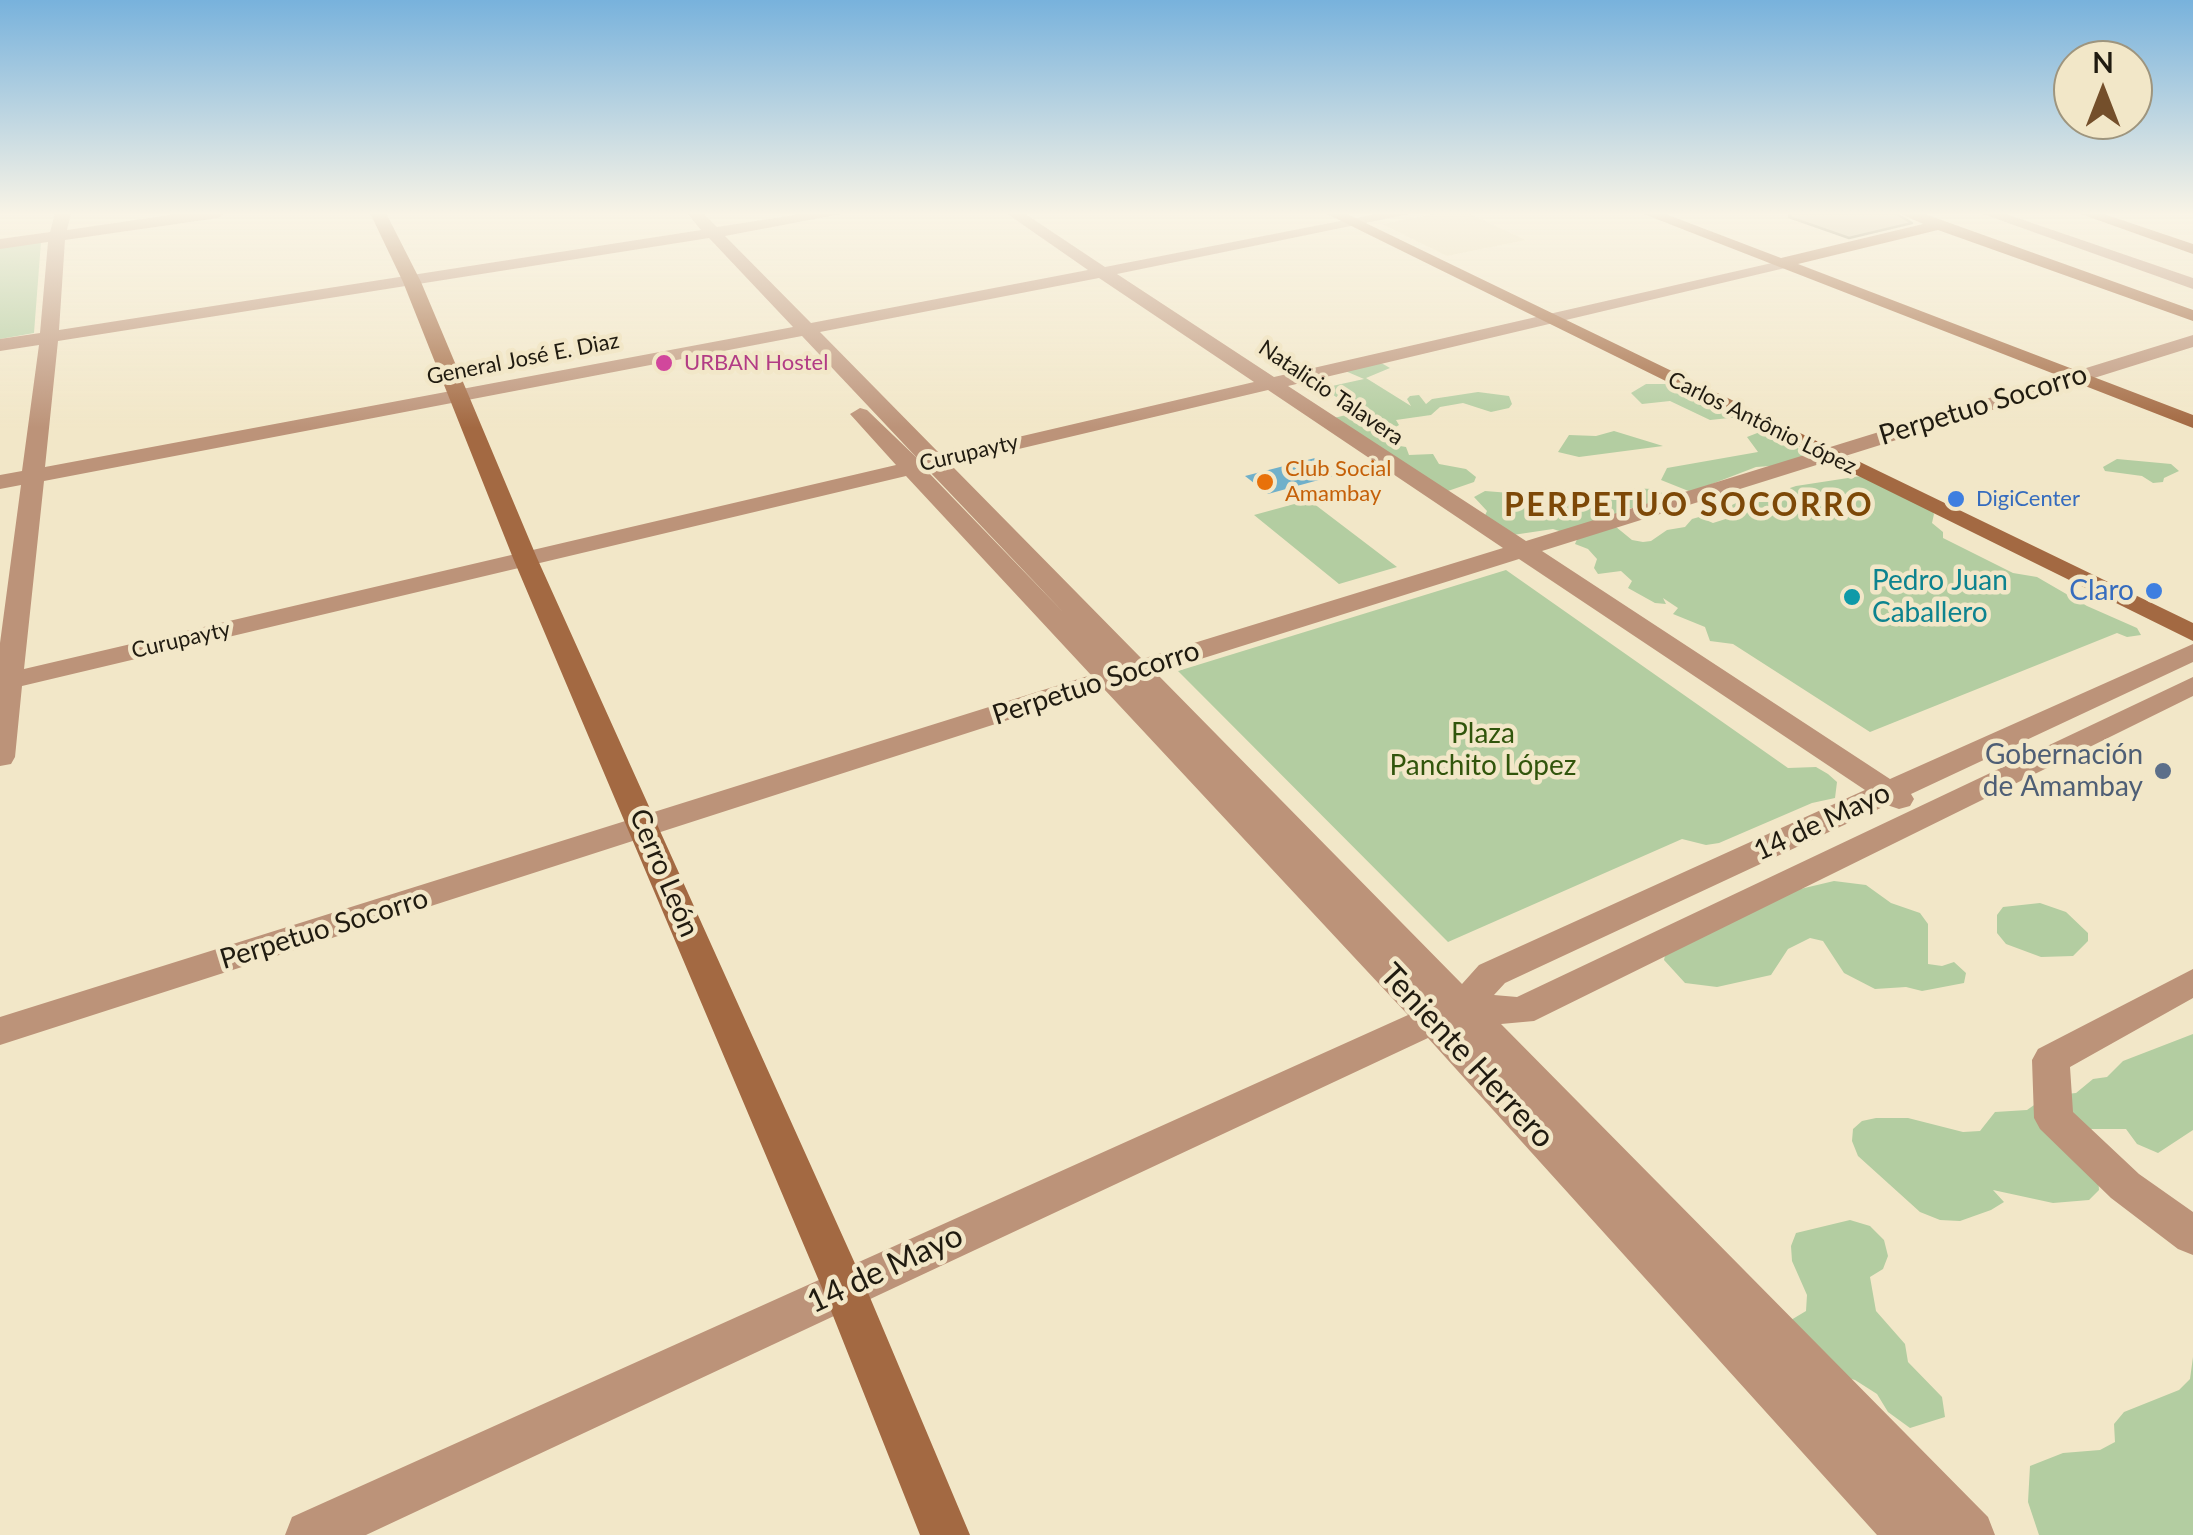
<!DOCTYPE html>
<meta charset="utf-8">
<style>
body{margin:0}
#map{position:relative;width:2193px;height:1535px;overflow:hidden;background:#f2e7c8;font-family:Lato,sans-serif}
canvas{display:block}
.north{position:absolute;left:2053px;top:40px;width:100px;height:100px;box-sizing:border-box;background:#f2e7c8;border:2px solid #9e957e;border-radius:50%;rotate:0deg;font-size:28px;font-weight:700;line-height:40px;text-align:center;color:#201b10}
.north::after{content:'';display:block;margin:auto;width:35px;height:45px;background:#744f2b;clip-path:polygon(50% 0,100% 100%,50% 72%,0 100%)}
</style>
<div id="map">
<canvas width="2193" height="1535"></canvas>
<div class="north">N</div>
</div>
<script>
const ctx = document.querySelector('canvas').getContext('2d');
ctx.lineJoin = 'round';
function paint(path, color) {
  ctx.fillStyle = color;
  ctx.fill(path, 'evenodd');
}
function toPath(rows) {
  const path = new Path2D();
  for (const r of rows) {
    path.moveTo(r[0], r[1]);
    for (let i = 2; i < r.length; i += 2) path.lineTo(r[i], r[i + 1]);
  }
  return path;
}
function strokePath(path, color, width, dash) {
  ctx.strokeStyle = color;
  ctx.lineWidth = width;
  ctx.lineCap = dash ? 'butt' : 'round';
  ctx.setLineDash(dash || []);
  ctx.stroke(path);
}
function drawText(font, color, halo, rows, align = 'center') {
  ctx.font = font + ' Lato,sans-serif';
  ctx.lineWidth = 9;
  ctx.setLineDash([]);
  ctx.textBaseline = 'middle';
  ctx.strokeStyle = halo;
  ctx.fillStyle = color;
  for (const [text, x, y, turn = 0] of rows) {
    ctx.save();
    ctx.translate(x, y);
    ctx.rotate((+turn || 0) * Math.PI / 180);
    ctx.textAlign = isNaN(turn) ? turn : align;
    if (halo) ctx.strokeText(text, 0, 0);
    ctx.fillText(text, 0, 0);
    ctx.restore();
  }
}
paint(toPath([
 [1440,213,1467,213,1526,240,1447,256,1382,224]
]), '#ebddb7');
paint(toPath([
 [41,242,34,333,0,339,0,248],
 [1376,360,1390,368,1366,378,1411,406,1407,399,1410,396,1419,395,1426,404,1432,399,1478,392,1509,396,1512,404,1509,408,1491,412,1463,403,1440,407,1431,415,1396,420,1399,425,1389,431,1388,444,1406,447,1409,455,1433,454,1439,464,1466,469,1476,477,1474,482,1445,492,1330,419,1358,412,1323,388,1364,379,1343,370],
 [1646,384,1684,384,1739,417,1710,420,1670,401,1642,404,1631,393],
 [1765,430,1783,432,1800,443,1797,447,1806,455,1784,465,1756,467,1691,492,1661,480,1667,468,1758,452,1747,437],
 [1614,431,1663,446,1579,457,1558,452,1569,435,1596,436],
 [2117,459,2171,464,2179,471,2164,478,2163,482,2153,483,2142,476,2105,471,2103,467],
 [1861,476,1929,505,1934,514,1932,523,1943,532,1943,538,2013,573,2037,577,2087,606,2137,628,2141,635,2127,637,2117,633,1870,732,1733,644,1710,641,1705,627,1673,614,1678,608,1663,598,1666,604,1655,603,1628,588,1632,581,1621,571,1598,574,1594,568,1597,559,1588,549,1575,544,1578,537,1553,529,1506,536,1483,520,1487,511,1474,497,1485,491,1523,494,1549,507,1574,496,1603,499,1625,488,1654,489,1662,493,1665,502,1621,510,1610,522,1632,540,1643,542,1651,541,1667,530,1685,527,1692,519,1699,517,1713,523,1735,516,1732,505,1738,502,1776,502,1784,500,1790,488,1796,486],
 [1309,500,1397,567,1339,584,1254,515],
 [1506,570,1788,768,1816,767,1828,774,1837,782,1835,798,1812,803,1719,843,1706,845,1682,839,1448,942,1178,671],
 [1834,881,1866,885,1891,903,1920,913,1928,924,1928,964,1942,966,1954,962,1966,973,1964,983,1922,991,1906,987,1875,989,1844,973,1823,941,1810,938,1788,949,1771,975,1717,987,1685,983,1664,960,1666,951,1796,890],
 [2040,903,2066,912,2088,933,2088,941,2073,956,2041,957,2006,944,1997,933,1997,915,2003,907],
 [2193,1034,2193,1130,2158,1153,2137,1144,2126,1129,2092,1129,2081,1135,2098,1176,2099,1190,2089,1200,2053,1203,1993,1190,2004,1202,1991,1210,1960,1221,1940,1220,1920,1212,1858,1156,1852,1141,1853,1129,1862,1121,1876,1118,1908,1118,1963,1132,1980,1131,1995,1112,2027,1110,2047,1096,2076,1093,2093,1079,2107,1077,2123,1061],
 [1850,1220,1870,1226,1884,1240,1888,1256,1883,1269,1870,1277,1876,1311,1905,1344,1908,1362,1942,1397,1945,1417,1910,1428,1888,1412,1877,1394,1855,1380,1833,1374,1791,1320,1806,1311,1807,1295,1792,1261,1791,1246,1796,1233],
 [2193,1357,2193,1535,2039,1535,2028,1502,2030,1466,2063,1453,2100,1450,2115,1442,2114,1424,2124,1412,2179,1390,2190,1379]
]), '#b3cda1');
paint(toPath([
 [1319,457,1344,473,1268,494,1245,476]
]), '#70b0ca');
const building = toPath([
 [1790,213,1895,213,1912,223,1849,238,1789,217,1790,213]
]);
paint(building, '#c7bc9e');
strokePath(building, '#7d7357', 2.5);
paint(toPath([
 [55,213,71,213,67,230,183,213,225,213,218,218,65,240,59,330,701,230,687,213,703,213,717,227,807,213,846,213,725,236,811,323,1088,270,1006,213,1024,213,1105,267,1381,213,1414,213,1117,274,1274,377,1785,260,1785,268,1288,386,1526,541,2193,335,2193,347,1542,551,1890,779,2193,644,2193,662,1911,794,1914,799,1910,806,1899,809,1887,805,1505,983,1494,995,1517,997,2193,677,2193,696,1534,1021,1501,1024,1988,1517,1995,1535,1877,1535,1428,1038,366,1535,285,1535,292,1517,1408,1015,1104,689,0,1045,0,1017,1091,675,906,476,22,686,15,757,11,764,0,766,0,643,21,485,0,489,0,475,22,471,39,345,0,351,0,339,40,333,48,242,0,249,0,239,50,232,55,213],
 [709,238,793,327,45,467,58,341,709,238],
 [1099,278,1254,382,941,455,820,332,1099,278],
 [802,336,919,460,867,410,860,408,850,414,896,465,24,669,44,481,802,336],
 [1268,390,1503,548,1142,659,951,465,1268,390],
 [927,471,929,471,1064,613,927,471],
 [1519,559,1865,790,1479,965,1462,984,1156,673,1519,559],
 [1980,213,2003,213,2193,278,2193,289,1980,213],
 [2193,969,2193,998,2070,1067,2073,1112,2139,1174,2193,1212,2193,1255,2178,1249,2111,1198,2040,1129,2034,1118,2032,1060,2038,1049,2193,969]
]), '#bc9379');
paint(toPath([
 [370,213,386,213,421,282,537,558,866,1288,970,1535,920,1535,822,1288,513,558,403,282,370,213],
 [1325,213,1345,213,2193,623,2193,641,1325,213],
 [1641,213,1663,213,1781,258,1923,224,1899,213,1922,213,2193,310,2193,321,1938,230,1798,264,2193,415,2193,428,1641,213],
 [2078,213,2101,213,2193,244,2193,254,2078,213]
]), '#a36942');
const sky = ctx.createLinearGradient(0, 0, 0, 428);
sky.addColorStop(0, '#78b2dc');
sky.addColorStop(0.5, '#f9f4e6');
sky.addColorStop(1, '#f9f4e600');
ctx.fillStyle = sky;
ctx.fillRect(0, 0, 2193, 428);
for (const [x, y, r, color] of [
 [664,363,10,"#d1479c"],
 [1265,482,10,"#e8710a"],
 [1956,499,10,"#3f7fe0"],
 [2154,591,10,"#3f7fe0"],
 [1852,597,10,"#0f9aa8"],
 [2163,771,10,"#5c6f8a"]
]) {
  const dot = new Path2D();
  dot.arc(x, y, r, 0, 2 * Math.PI);
  ctx.fillStyle = color;
  ctx.fill(dot);
  strokePath(dot, '#f2e7c8', 4);
}
drawText('22px', '#201b10', '#f2e7c8', [
 ["General José E. Diaz",523,359,-11],
 ["Natalicio Talavera",1331,393,34],
 ["Carlos Antônio López",1762,423,26],
 ["Curupayty",969,453,-13],
 ["Curupayty",181,640,-13]
]);
drawText('22px', '#b23c85', '#f2e7c8', [
 ["URBAN Hostel",684,363]
], 'left');
drawText('22px', '#c56008', '#f2e7c8', [
 ["Club Social",1285,469],
 ["Amambay",1285,494]
], 'left');
drawText('22px', '#366cbe', '#f2e7c8', [
 ["DigiCenter",1976,499]
], 'left');
drawText('28px', '#201b10', '#f2e7c8', [
 ["Perpetuo Socorro",1983,405,-17],
 ["Perpetuo Socorro",1096,683,-18],
 ["14 de Mayo",1822,822,-25],
 ["Cerro León",664,873,67],
 ["Perpetuo Socorro",324,929,-17]
]);
drawText('28px', '#0d838f', '#f2e7c8', [
 ["Pedro Juan",1872,581],
 ["Caballero",1872,613]
], 'left');
drawText('28px', '#366cbe', '#f2e7c8', [
 ["Claro",2134,591]
], 'right');
drawText('28px', '#31550c', '#f2e7c8', [
 ["Plaza",1483,734],
 ["Panchito López",1483,766]
]);
drawText('28px', '#4e5e75', '#f2e7c8', [
 ["Gobernación",2143,755],
 ["de Amambay",2143,787]
], 'right');
ctx.letterSpacing = '2.5px';
drawText('bold 32px', '#7d4807', '#f2e7c8', [
 ["PERPETUO SOCORRO",1689,506]
]);
ctx.letterSpacing = '0px';
drawText('32px', '#201b10', '#f2e7c8', [
 ["Teniente Herrero",1467,1056,47],
 ["14 de Mayo",885,1269,-25]
]);
</script>
